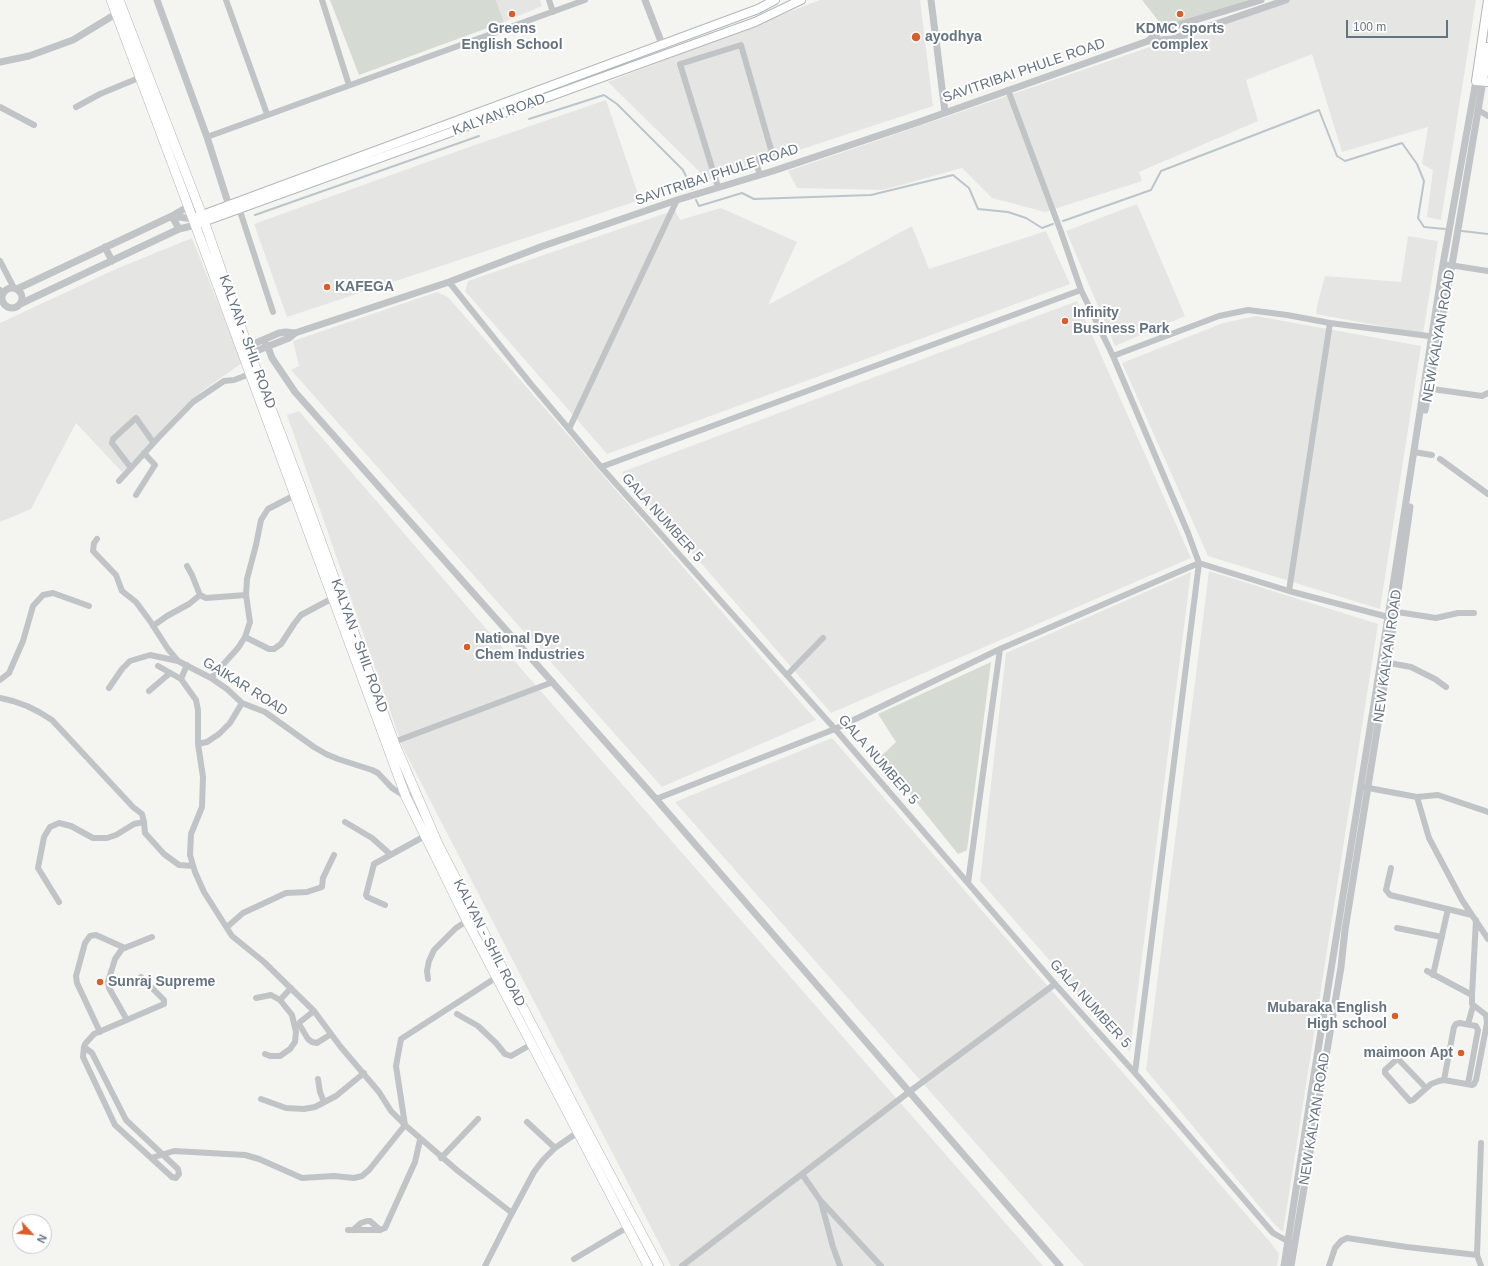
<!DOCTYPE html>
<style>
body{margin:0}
#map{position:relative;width:1488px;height:1266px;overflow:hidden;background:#f4f5f1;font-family:Helvetica,sans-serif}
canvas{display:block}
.north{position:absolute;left:12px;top:1214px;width:40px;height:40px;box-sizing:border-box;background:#fff;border:1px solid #c1c7cd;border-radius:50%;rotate:116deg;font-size:11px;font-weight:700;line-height:16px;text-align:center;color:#657381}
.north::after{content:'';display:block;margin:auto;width:14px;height:18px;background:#dc5d2a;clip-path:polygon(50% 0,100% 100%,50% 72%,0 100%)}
.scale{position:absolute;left:1346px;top:20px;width:102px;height:18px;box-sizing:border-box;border:2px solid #657381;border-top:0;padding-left:5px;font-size:12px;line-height:14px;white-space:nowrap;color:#657381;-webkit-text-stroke:3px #fff;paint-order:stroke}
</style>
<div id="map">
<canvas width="1488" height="1266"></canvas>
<div class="north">N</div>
<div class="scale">100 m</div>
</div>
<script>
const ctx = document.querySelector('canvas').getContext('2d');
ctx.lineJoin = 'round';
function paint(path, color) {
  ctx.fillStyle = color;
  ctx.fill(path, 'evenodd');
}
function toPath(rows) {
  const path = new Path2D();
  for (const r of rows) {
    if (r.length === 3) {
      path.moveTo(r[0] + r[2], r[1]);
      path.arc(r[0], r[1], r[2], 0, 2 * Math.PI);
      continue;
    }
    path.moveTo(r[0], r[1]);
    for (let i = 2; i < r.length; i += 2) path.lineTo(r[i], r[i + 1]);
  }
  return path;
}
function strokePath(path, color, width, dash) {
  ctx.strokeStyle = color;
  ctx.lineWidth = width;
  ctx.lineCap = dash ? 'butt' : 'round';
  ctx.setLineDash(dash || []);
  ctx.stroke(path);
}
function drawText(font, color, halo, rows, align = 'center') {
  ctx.font = font + ' Helvetica,sans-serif';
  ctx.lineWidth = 4;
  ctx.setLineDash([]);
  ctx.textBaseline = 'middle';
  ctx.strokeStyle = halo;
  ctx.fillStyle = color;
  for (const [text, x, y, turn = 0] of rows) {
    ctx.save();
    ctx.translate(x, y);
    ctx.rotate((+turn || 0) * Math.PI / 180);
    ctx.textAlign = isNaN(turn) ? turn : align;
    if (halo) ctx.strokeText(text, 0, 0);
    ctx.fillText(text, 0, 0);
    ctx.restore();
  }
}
paint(toPath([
 [496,0,540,0,542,6,504,22],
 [820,0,920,0,933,106,708,180,608,82],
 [1287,0,1476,0,1441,220,1427,217,1433,170,1422,164,1428,127,1342,152,1312,54,1246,80,1258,121,1139,172,1142,181,1045,212,992,198,962,168,883,190,797,188,788,171],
 [606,100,640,200,287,317,254,224,472,146],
 [1137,204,1185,316,1115,346,1066,231],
 [721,208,797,242,768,305,912,226,929,269,1046,231,1070,284,607,454,465,291,468,281,675,210,680,220],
 [1408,236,1438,241,1423,334,1316,314,1317,306,1325,276,1401,282],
 [192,238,242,363,201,392,122,472,76,423,31,509,0,522,0,323,116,269],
 [437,292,448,297,816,720,662,787,291,370,299,366,293,341],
 [1077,301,1191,558,831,713,622,472],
 [1256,316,1421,346,1380,609,1208,556,1122,363,1223,323],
 [299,411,476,617,1043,1266,671,1266,403,748,287,415],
 [1209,571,1378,624,1283,1232,1274,1224,1146,1070],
 [1191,572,1130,1051,1130,1052,980,881,1006,653],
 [832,738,1271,1243,1279,1254,1277,1266,1084,1266,675,802]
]), '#e5e6e4');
paint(toPath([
 [330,0,496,0,504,22,359,75],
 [1142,0,1249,0,1164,28],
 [991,662,967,850,958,854,880,757,896,742,878,714]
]), '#d5dbd2');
strokePath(toPath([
 [529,119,604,95,617,104,683,170,692,189],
 [696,200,699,206,742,193,754,199,871,195,953,175,969,188,978,209,1008,212,1026,218,1042,228,1053,224],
 [255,215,479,136],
 [1063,221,1151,190,1161,171,1319,110,1337,156,1345,161,1402,143,1417,164,1424,181,1418,218,1424,227,1445,229],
 [1462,231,1488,234]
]), '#bbc5cb', 2);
const secondary = toPath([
 [1488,0,1476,81,1488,82],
 [1483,81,1488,47],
 [197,217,758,9,775,0],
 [200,223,755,22,801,0]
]);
const primary = toPath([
 [111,0,193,219,406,797,467,921,648,1266],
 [119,0,202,215,250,353,303,492,394,742,438,844,585,1127,659,1266]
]);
strokePath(secondary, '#b3b7bb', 10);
strokePath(primary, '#b3b7bb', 10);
strokePath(toPath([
 [226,0,267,114],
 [322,0,349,85],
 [549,0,553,12],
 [0,107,34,125],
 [76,107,100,94,141,77],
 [1478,110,1488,116],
 [207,137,585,0],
 [718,187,680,64,741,45,772,153,755,160,760,175],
 [238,205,273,312],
 [0,261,14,288],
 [1443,264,1488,271],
 [449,282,530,383,601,467,835,729,1055,984,1135,1073,1273,1233,1291,1243],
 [0,290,2,294],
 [1081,290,1113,356,1188,533,1199,563,1135,1073],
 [1113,356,1219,316,1248,310,1287,315,1330,323],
 [1425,388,1482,396,1488,393],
 [569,429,677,200],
 [1414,452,1432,455],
 [1440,459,1488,494],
 [601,467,1081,290,1061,232,1008,90],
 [131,468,112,443,113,439,136,418,153,442],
 [119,481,159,437,193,402,224,381,234,380,250,374],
 [136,495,155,465,144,453],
 [295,495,268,509,261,520,256,545,247,579,246,595,250,622,245,637,269,649,274,649,281,644,294,624,301,615,333,598],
 [97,539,94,543,93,551,116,575,122,591,136,602,150,621,168,649,178,661,211,678,227,689,242,703,265,712,314,747,326,754,338,759,372,770,378,773,392,788,406,797,416,793],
 [187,566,192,575,200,595,206,598,246,595],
 [1289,591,1330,323,1436,337],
 [1391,611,1436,618,1458,613,1474,613],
 [153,626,167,616,189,604,200,595],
 [1384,662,1411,667,1435,679,1446,687],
 [187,665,181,679,196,700,198,710,198,744,203,777,202,807,191,834,190,855,195,872,204,892,232,936,264,962,314,1011,340,1046,379,1092,391,1111,405,1125,458,1171,512,1213,534,1172,543,1160,555,1148,581,1130],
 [158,666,181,679],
 [787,675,823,638],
 [211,678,238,648,245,637],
 [0,680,9,673,23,641,33,606,43,595,53,593,89,606],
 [109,688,122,669,130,661,150,655,178,661],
 [149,691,170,673],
 [0,698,13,701,27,706,39,712,52,720,133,807,142,814,144,822,145,833,164,854,179,865,193,866],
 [394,742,553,682],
 [198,744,207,742,219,734,230,723,242,703],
 [1363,787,1417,797,1429,838,1462,900,1488,939],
 [1417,797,1438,795,1488,812],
 [656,799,835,729,1000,649,1199,563,1289,591,1392,618],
 [345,822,372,838,390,854],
 [1391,868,1386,890,1390,895,1472,915],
 [968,883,1000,649],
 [59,902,38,868,44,837,50,827,59,823,71,826,93,838,107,838,116,835,134,824,144,822],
 [385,905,367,897,366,895,374,864,425,836],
 [227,927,243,913,286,893,307,892,322,887,323,878,334,855],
 [1397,928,1442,937],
 [1427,971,1472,995,1476,920],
 [1433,975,1448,909],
 [428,979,427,971,429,961,434,950,456,928,467,921],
 [256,998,271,995,280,1000],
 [314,1011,300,1022,299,1024,308,1039,312,1042,317,1043,331,1034],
 [457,1014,478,1026,496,1043,505,1054,511,1056,532,1044],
 [127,1020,109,988,108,982,115,959,122,949,152,937],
 [1468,1024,1473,1006],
 [100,1032,77,983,76,976,85,943,90,936,96,935,125,948],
 [84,1047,92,1053,126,1120,178,1169,179,1174,176,1178,172,1177,115,1125,83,1057,84,1047],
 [84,1047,85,1044,94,1034,164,1004,164,1000,141,977],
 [265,1054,270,1056,280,1056,290,1049,295,1042,296,1032,292,1015,280,1000,291,988],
 [318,1079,320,1092,324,1102],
 [1444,1080,1454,1027,1456,1024,1460,1023,1476,1026,1478,1030,1468,1084],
 [1426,1088,1399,1060,1396,1060,1385,1070,1385,1073,1410,1101,1413,1100,1431,1084,1439,1081,1444,1080,1472,1085,1474,1084,1476,1080,1487,1023,1486,1015,1472,1004,1472,995],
 [261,1099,286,1108,304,1109,315,1107,336,1096,364,1073],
 [527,1122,555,1148],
 [151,1158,174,1151,245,1155,259,1159,302,1178,334,1176,354,1178,362,1176,369,1170,405,1125,396,1066,401,1039,497,977],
 [441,1158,478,1119],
 [821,1202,833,1247,840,1266],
 [348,1230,380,1230,385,1228,415,1162,420,1140],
 [353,1230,361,1223,367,1221,370,1221,380,1230],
 [574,1259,628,1227],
 [485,1266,512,1213],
 [682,1266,802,1174],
 [881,1266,820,1200,802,1174,909,1092,1055,984],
 [1329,1266,1335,1248,1341,1241,1347,1238,1407,1247,1477,1255],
 [1481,1266,1477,1255,1481,1143]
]), '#c0c4c7', 6);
strokePath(toPath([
 [157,0,207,137,230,209],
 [645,0,662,44,668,53],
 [931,0,945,112],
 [1148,41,1159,32,1169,28,1261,0],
 [0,62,29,56,73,40,119,12],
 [172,216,193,219],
 [172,216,179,229],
 [105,247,112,261],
 [12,298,10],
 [17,289,172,216,189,206],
 [20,304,179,229,196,225],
 [263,340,268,347,272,358,295,392,656,799,1060,1266],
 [244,348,279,333,286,332,295,333],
 [246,355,289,338,295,333,449,282,543,246,677,200,773,171,919,122,1148,41,1172,39,1286,0],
 [1425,410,1452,265,1483,81],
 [1284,1266,1313,1081,1389,611,1443,264,1476,81],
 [1291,1266,1341,967,1345,930,1388,662,1410,507]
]), '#c0c4c7', 7);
strokePath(secondary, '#fff', 8);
strokePath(primary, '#fff', 9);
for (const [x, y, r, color] of [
 [512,14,4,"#dc5d2a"],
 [1180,14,4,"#dc5d2a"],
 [916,37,5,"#dc5d2a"],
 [327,287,4,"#dc5d2a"],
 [1065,321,4,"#dc5d2a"],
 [467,647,4,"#dc5d2a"],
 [100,982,4,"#dc5d2a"],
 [1395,1016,4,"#dc5d2a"],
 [1461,1053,4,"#dc5d2a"]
]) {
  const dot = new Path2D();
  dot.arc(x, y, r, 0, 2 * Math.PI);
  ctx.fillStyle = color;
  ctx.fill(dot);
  strokePath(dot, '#fff', 1.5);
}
drawText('bold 14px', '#657381', '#fff', [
 ["Greens",512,29,"center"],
 ["English School",512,45,"center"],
 ["KDMC sports",1180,29,"center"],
 ["complex",1180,45,"center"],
 ["ayodhya",925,37],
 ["KAFEGA",335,287],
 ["Infinity",1073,313],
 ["Business Park",1073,329],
 ["National Dye",475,639],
 ["Chem Industries",475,655],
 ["Sunraj Supreme",108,982],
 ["Mubaraka English",1387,1008,"right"],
 ["High school",1387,1024,"right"],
 ["maimoon Apt",1453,1053,"right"]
], 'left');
drawText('14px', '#657381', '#fff', [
 ["SAVITRIBAI PHULE ROAD",1024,71,-19],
 ["KALYAN ROAD",499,115,-20],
 ["SAVITRIBAI PHULE ROAD",717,175,-18],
 ["NEW KALYAN ROAD",1439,336,-80],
 ["KALYAN - SHIL ROAD",247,342,70],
 ["GALA NUMBER 5",662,518,48],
 ["KALYAN - SHIL ROAD",359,646,70],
 ["NEW KALYAN ROAD",1388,656,-82],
 ["GAIKAR ROAD",245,687,32],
 ["GALA NUMBER 5",878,760,49],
 ["KALYAN - SHIL ROAD",489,943,63],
 ["GALA NUMBER 5",1090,1004,48],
 ["NEW KALYAN ROAD",1315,1119,-81]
]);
</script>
